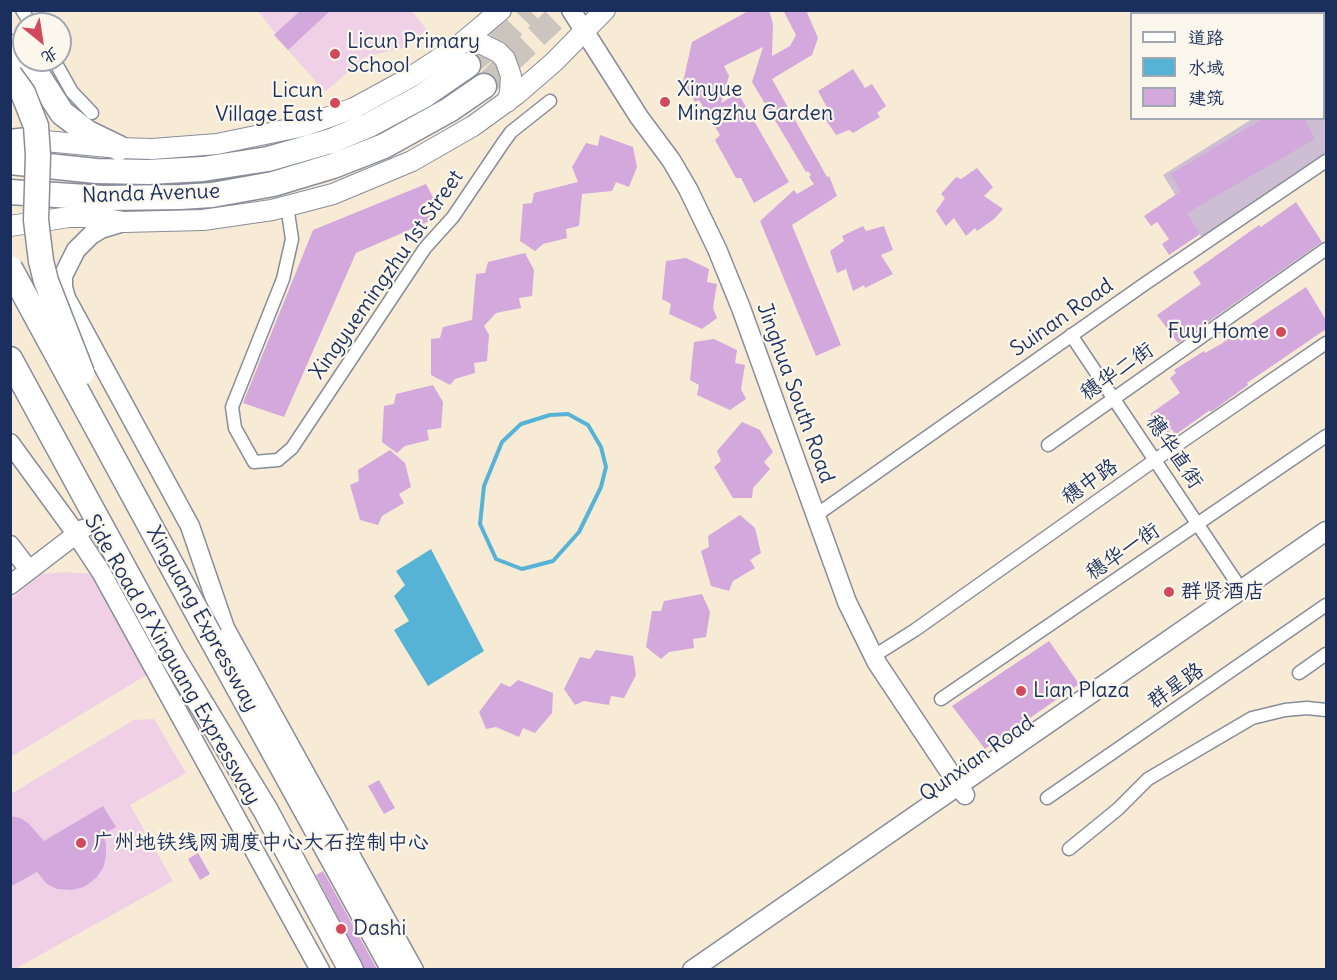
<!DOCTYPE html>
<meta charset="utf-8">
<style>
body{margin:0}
#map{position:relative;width:1337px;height:980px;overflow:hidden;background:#f7ebd6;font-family:Delius,"LXGW WenKai TC",sans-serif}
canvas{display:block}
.frame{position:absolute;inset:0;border:12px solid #1b2f5e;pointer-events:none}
.legend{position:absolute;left:1130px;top:12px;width:195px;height:108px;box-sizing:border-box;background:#fbf7ec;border:2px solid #a1a7b3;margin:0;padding:8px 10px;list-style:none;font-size:18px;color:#1b2f5e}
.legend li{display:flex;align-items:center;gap:12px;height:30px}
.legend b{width:30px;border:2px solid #a1a7b3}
.north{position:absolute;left:12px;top:12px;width:60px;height:60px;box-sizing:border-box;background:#fbf7ec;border:2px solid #a1a7b3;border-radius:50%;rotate:150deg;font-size:16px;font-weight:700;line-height:24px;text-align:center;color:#1b2f5e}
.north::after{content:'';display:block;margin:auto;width:21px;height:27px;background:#d1495b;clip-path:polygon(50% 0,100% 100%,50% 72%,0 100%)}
</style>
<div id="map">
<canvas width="1337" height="980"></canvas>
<div class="frame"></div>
<ul class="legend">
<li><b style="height:8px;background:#fff"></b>道路</li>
<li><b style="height:16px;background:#57b3d5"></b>水域</li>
<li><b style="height:16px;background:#d3a8dc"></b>建筑</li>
</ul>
<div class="north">北</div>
</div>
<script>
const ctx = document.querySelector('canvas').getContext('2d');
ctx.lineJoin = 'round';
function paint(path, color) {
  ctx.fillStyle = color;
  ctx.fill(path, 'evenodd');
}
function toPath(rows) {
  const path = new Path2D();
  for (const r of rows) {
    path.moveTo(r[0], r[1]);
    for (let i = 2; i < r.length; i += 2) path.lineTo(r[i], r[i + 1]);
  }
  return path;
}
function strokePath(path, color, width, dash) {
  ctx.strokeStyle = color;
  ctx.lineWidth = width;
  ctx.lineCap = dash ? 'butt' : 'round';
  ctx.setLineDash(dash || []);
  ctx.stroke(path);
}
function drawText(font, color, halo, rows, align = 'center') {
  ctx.font = font + ' Delius,"LXGW WenKai TC",sans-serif';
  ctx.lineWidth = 4.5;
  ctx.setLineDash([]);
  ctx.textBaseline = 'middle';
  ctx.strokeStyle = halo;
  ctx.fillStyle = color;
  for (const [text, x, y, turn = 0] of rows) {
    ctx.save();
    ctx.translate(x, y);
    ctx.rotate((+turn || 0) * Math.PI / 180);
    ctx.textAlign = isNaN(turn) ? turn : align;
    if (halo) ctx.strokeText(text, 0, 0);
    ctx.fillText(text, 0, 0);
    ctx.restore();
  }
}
paint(toPath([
 [258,11,412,11,427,30,406,47,365,57,325,92,288,50],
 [64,572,91,574,148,674,11,757,11,599,41,574],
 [154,719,186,773,130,805,173,881,15,969,11,970,11,794,134,720]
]), '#efd0e7');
paint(toPath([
 [1326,70,1326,154,1202,238,1163,175,1252,119,1324,118,1324,72]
]), '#cdbed3');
paint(toPath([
 [431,549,484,651,428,686,394,630,409,621,394,596,405,585,396,571]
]), '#57b3d5');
strokePath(toPath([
 [568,414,588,425,601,447,606,467,601,487,579,532,553,561,522,569,496,559,480,524,484,486,502,442,521,424,550,415,568,414]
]), '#57b3d5', 4);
paint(toPath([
 [301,10,331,10,288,50,274,35],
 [750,10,769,10,773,24,772,56,790,46,796,35,783,10,806,10,818,38,812,55,772,79,827,177,829,176,837,196,792,225,841,345,816,356,760,221,794,190,797,194,814,184,809,177,811,175,808,171,806,172,752,82,763,47,724,66,729,76,721,103,738,93,789,182,754,203,741,178,736,178,715,140,720,135,699,100,695,102,683,82,692,42],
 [853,69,865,88,872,84,886,106,877,113,880,117,853,133,849,130,836,135,821,113,828,109,818,91],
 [1264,118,1304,118,1315,139,1187,213,1200,234,1169,255,1162,244,1169,239,1157,222,1151,226,1144,216,1181,191,1171,174],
 [600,135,633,147,637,167,629,187,616,182,612,191,582,194,579,226,566,229,567,238,543,244,535,251,520,241,523,204,532,203,534,193,578,182,572,167,586,143,598,146],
 [977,168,993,187,984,196,1003,209,994,219,977,231,975,228,966,236,954,218,946,226,936,211,945,198,941,194,956,177,961,179],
 [426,184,434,199,422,204,432,220,356,253,284,417,243,403,313,230],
 [1296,202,1322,242,1178,343,1157,315,1201,284,1193,272,1259,225,1261,227],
 [863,226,866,231,884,226,893,250,881,255,893,274,865,288,864,285,853,291,846,269,837,273,830,251,844,241,842,236],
 [525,253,534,270,532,296,519,298,521,308,496,313,484,326,489,335,487,361,474,363,475,373,455,379,450,385,431,375,431,339,440,338,443,327,472,320,476,274,485,273,488,262],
 [686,258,709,269,707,282,717,284,713,308,717,318,702,329,669,314,671,304,662,299,666,261],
 [1306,287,1326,320,1326,329,1247,383,1248,385,1211,412,1210,410,1175,435,1172,429,1165,434,1150,414,1180,393,1170,378,1176,373,1174,370,1204,351,1205,353,1221,344],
 [714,339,737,350,735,363,745,365,741,389,746,399,730,410,697,395,699,385,690,380,694,342],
 [433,385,443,402,441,428,427,430,429,440,405,446,397,453,382,442,384,406,394,404,396,394],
 [742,422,760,430,773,452,764,462,770,469,753,488,752,498,733,498,714,467,721,461,717,451],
 [390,450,405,463,411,487,399,494,404,503,382,516,378,525,360,520,350,485,359,481,358,470],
 [740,515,755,528,761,553,750,560,755,568,733,581,729,591,711,586,701,551,709,547,708,536],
 [702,594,710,612,706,637,693,639,694,648,669,652,661,659,646,647,652,611,661,611,664,601],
 [1049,641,1079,684,985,749,952,706],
 [596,650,633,656,636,675,624,698,611,696,609,705,584,701,575,705,564,689,580,657,590,659],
 [518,680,553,693,552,713,535,733,523,728,519,737,496,727,486,729,479,712,501,683,510,687],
 [379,780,395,808,384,814,368,786],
 [103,806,116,827,103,834,106,844,106,856,103,868,96,878,84,887,72,890,57,889,47,884,37,872,10,887,10,816,20,818,28,823,44,841],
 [198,853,210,874,200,880,188,859],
 [323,871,377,969,365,969,316,875]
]), '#d3a8dc');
strokePath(toPath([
 [468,65,508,32,529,10],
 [484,86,564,10]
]), '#cbc5be', 24, [24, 12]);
const street = toPath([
 [22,10,31,24],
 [54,60,72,92,92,113],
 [287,206,292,239,283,279,232,407,235,428,254,462,278,460,292,448,425,248,453,217,503,143,511,132,550,101],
 [1071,335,1243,592],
 [1048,445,1326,249],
 [822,511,1146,283,1326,161],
 [877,654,915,630,1155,460,1326,343],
 [1299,673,1326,654],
 [941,699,1326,436],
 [1047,798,1326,605],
 [1069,849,1118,809,1148,779,1252,718,1285,710,1307,708,1326,710]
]);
const secondary = toPath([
 [571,10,639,117,671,160,688,189,717,249,741,308,847,602,877,663,965,795],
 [124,222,101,229,91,235,76,250,63,276,63,287,66,298,190,526,225,628,414,970],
 [10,443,72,528,101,572,320,970],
 [10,545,29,570],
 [10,585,83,529],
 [692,970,1326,531]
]);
const primary = toPath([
 [464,42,482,44,498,52,505,59,511,76,510,93,507,102],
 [24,139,119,148,152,149,217,144,304,126,354,108,411,77,457,47,501,10],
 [10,226,69,217,96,217,124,222,203,220,272,210,333,194,412,161,473,126,517,94,554,62,605,10]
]);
const highway = toPath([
 [10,47,34,71],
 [28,60,62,113,88,133,119,148],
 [10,142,28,140],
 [10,162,96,171,148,172,203,169,268,159,331,141,369,125,423,96,468,65],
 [10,192,102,198,180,197,212,195,273,184,333,166,384,146,449,110,484,86],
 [10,359,172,656,266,811,351,970],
 [210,636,394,970]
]);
strokePath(street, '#898d9a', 15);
strokePath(secondary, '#898d9a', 21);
strokePath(primary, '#898d9a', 22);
strokePath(highway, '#898d9a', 27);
strokePath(street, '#fff', 12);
strokePath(secondary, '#fff', 18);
strokePath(primary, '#fff', 20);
strokePath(highway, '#fff', 24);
const highwayBridge = toPath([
 [10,75,23,93,36,126,38,155,36,220,41,261,46,281,82,373],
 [10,268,210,636]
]);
strokePath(highwayBridge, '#898d9a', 27, []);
strokePath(highwayBridge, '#fff', 24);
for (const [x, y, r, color] of [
 [335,54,6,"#d1495b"],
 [665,102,6,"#d1495b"],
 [335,103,6,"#d1495b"],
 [1281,332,6,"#d1495b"],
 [1169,592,6,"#d1495b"],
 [1021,691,6,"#d1495b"],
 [81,843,6,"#d1495b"],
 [341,929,6,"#d1495b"]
]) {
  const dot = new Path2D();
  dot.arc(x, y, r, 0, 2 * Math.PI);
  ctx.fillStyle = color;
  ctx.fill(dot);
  strokePath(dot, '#fbf7ec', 2);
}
drawText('21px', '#1b2f5e', '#fbf7ec', [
 ["Licun Primary",347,42],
 ["School",347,66],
 ["Xinyue",677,90],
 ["Mingzhu Garden",677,114],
 ["Licun",323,91,"right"],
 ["Village East",323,115,"right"],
 ["Fuyi Home",1269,332,"right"],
 ["群贤酒店",1181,592],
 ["Lian Plaza",1033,691],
 ["广州地铁线网调度中心大石控制中心",93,843],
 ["Dashi",353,929]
], 'left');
drawText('21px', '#1b2f5e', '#fbf7ec', [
 ["Nanda Avenue",151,194,-2],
 ["Xingyuemingzhu 1st Street",387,275,-55],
 ["Suinan Road",1062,318,-35],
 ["穗华二街",1117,372,-35],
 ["Jinghua South Road",795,393,70],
 ["穗华直街",1174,452,56],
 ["穗中路",1090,482,-35],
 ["穗华一街",1123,552,-34],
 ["Xinguang Expressway",202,619,61],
 ["Side Road of Xinguang Expressway",172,660,60],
 ["群星路",1176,686,-35],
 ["Qunxian Road",977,759,-35]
]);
</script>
